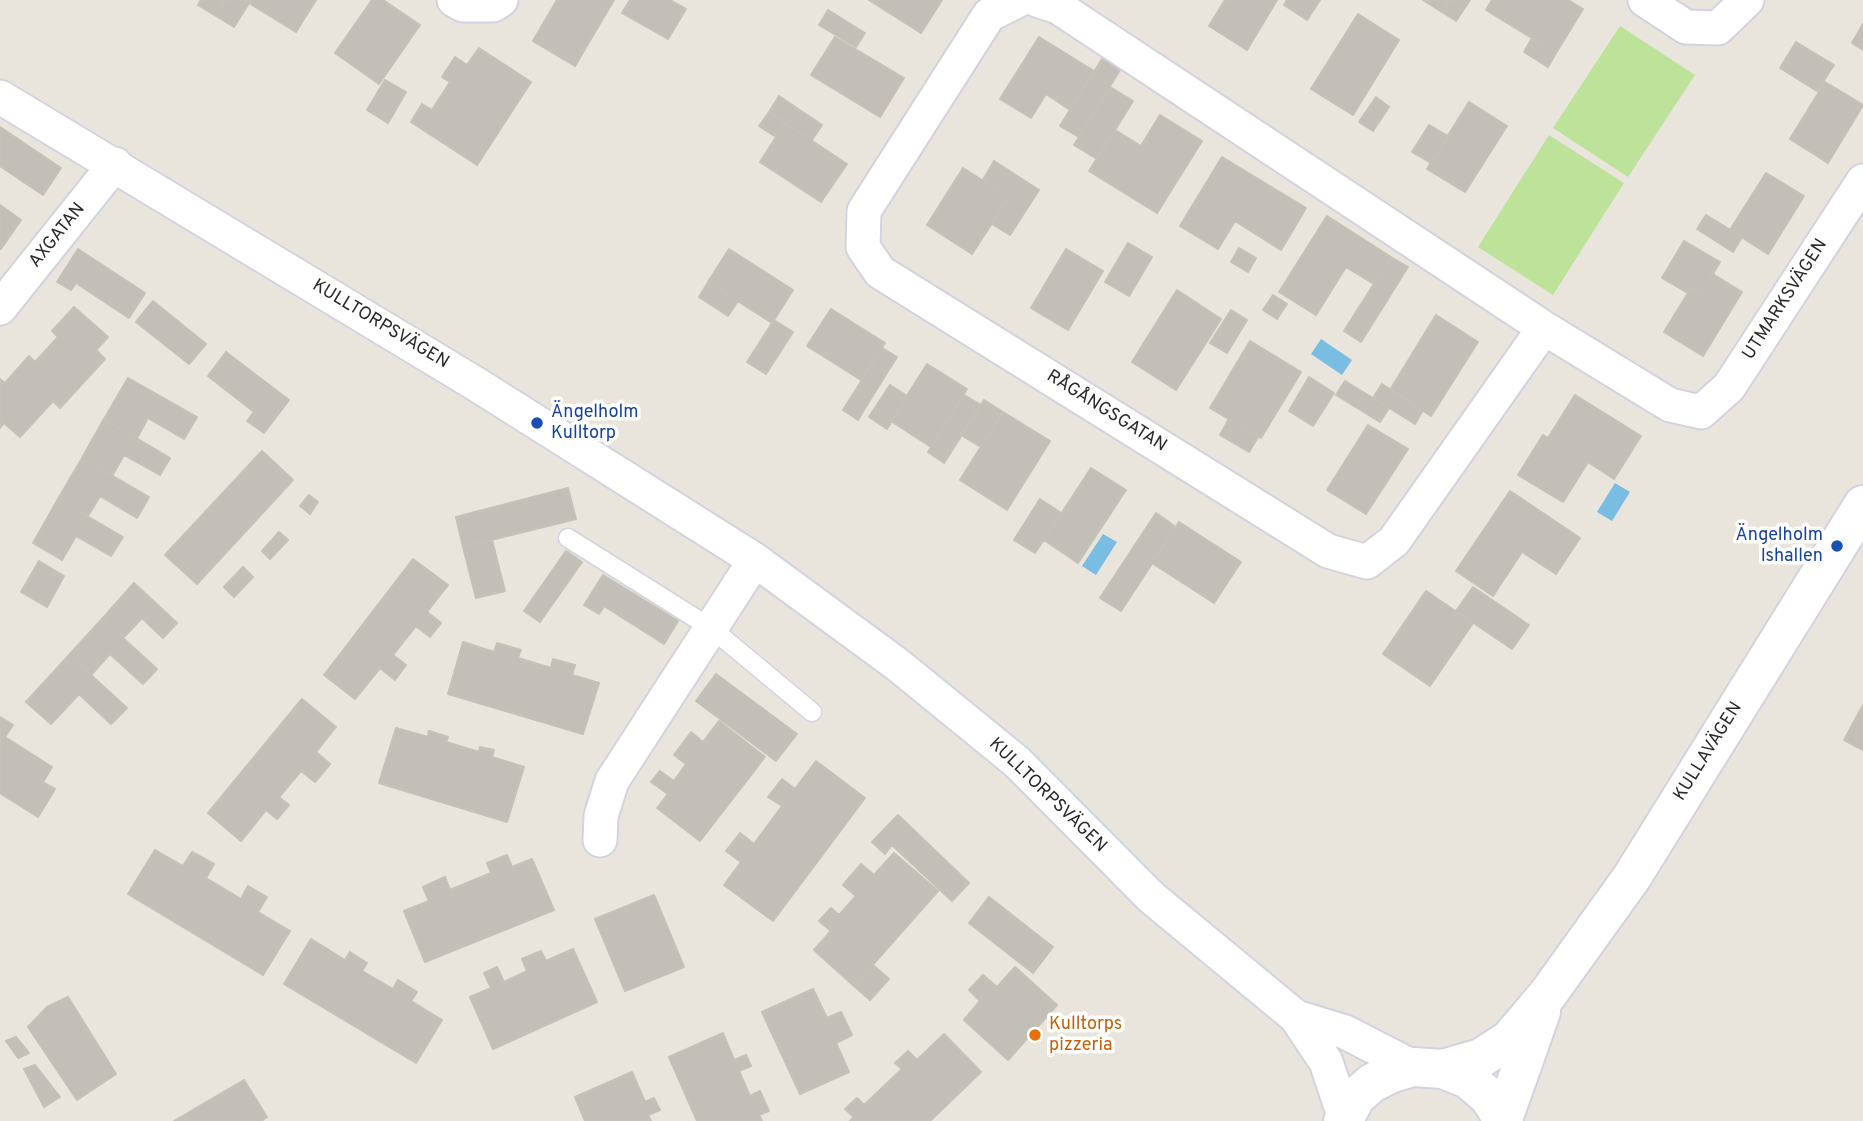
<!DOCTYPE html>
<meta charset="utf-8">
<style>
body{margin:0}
canvas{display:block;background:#eae5dc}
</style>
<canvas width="1863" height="1121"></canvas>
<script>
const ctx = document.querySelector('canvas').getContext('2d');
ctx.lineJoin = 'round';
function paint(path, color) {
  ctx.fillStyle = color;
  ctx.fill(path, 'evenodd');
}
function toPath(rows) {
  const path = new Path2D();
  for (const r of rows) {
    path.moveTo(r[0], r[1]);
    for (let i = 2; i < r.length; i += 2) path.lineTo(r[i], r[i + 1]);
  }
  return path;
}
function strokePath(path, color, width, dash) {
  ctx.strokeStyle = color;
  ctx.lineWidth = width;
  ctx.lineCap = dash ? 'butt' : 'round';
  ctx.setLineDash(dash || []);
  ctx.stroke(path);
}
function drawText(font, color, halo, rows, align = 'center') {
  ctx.font = font + ' Overpass,sans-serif';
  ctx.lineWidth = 7;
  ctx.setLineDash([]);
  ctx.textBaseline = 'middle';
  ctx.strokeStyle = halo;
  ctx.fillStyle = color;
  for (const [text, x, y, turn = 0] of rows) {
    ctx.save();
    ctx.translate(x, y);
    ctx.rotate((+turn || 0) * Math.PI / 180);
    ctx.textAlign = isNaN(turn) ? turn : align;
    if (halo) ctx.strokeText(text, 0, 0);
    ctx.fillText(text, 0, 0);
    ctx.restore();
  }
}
paint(toPath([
 [1620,26,1695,75,1628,177,1553,128],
 [1549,135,1624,183,1553,295,1478,247]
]), '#bde29a');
paint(toPath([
 [1321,339,1352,360,1342,375,1311,354],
 [1615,483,1630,492,1612,521,1597,512],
 [1103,534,1117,542,1096,575,1082,566]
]), '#79bde2');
const building = toPath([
 [201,0,226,0,216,16,198,5,201,0],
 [226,0,251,0,234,27,216,16,226,0],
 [251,0,316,0,296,32,249,3,251,0],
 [372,0,383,0,420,25,379,84,335,53,372,0],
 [557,0,614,0,575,66,533,41,557,0],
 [630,0,670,0,686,9,668,39,622,13,630,0],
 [869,0,942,0,921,33,869,0],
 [1225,0,1277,0,1247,50,1209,26,1225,0],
 [1287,0,1320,0,1307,20,1284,5,1287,0],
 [1423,0,1449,0,1442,12,1423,0],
 [1449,0,1470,0,1456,21,1442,12,1449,0],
 [1492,0,1568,0,1583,9,1556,53,1486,10,1492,0],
 [828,10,865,33,856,47,819,25,828,10],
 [1358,14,1399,40,1353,115,1311,89,1358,14],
 [1863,24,1863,50,1852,43,1863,24],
 [835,37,904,78,880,117,811,75,835,37],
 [1039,37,1094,71,1070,110,1046,94,1031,118,1000,99,1039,37],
 [1532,38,1556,53,1548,67,1524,52,1532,38],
 [1796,42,1834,65,1817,91,1780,68,1796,42],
 [479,48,531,82,477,165,411,122,422,104,432,110,450,82,442,77,455,57,467,65,479,48],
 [1102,59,1120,70,1079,137,1060,126,1102,59],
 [385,80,406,92,388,123,367,110,385,80],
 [1825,82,1863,105,1828,163,1790,139,1825,82],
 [1110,87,1133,101,1097,159,1074,145,1110,87],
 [779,96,822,125,812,140,769,112,779,96],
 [1376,97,1389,107,1373,131,1359,122,1376,97],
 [1469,102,1507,126,1465,192,1427,169,1469,102],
 [769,112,785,123,776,137,759,126,769,112],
 [1160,115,1202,141,1157,213,1089,171,1115,130,1141,146,1160,115],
 [785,123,847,164,821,202,760,162,785,123],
 [1429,125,1448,136,1431,163,1412,152,1429,125],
 [0,127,61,168,43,195,0,166,0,127],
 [1222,157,1306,208,1281,250,1235,221,1218,249,1180,226,1222,157],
 [994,161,1039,190,1010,235,992,224,1009,197,983,180,994,161],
 [963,168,1009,197,972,254,927,225,963,168],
 [1766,173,1804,196,1768,254,1730,230,1766,173],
 [0,205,21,220,1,249,0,248,0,205],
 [1706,215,1742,237,1733,252,1697,229,1706,215],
 [1327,216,1391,257,1374,284,1346,267,1316,315,1279,292,1327,216],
 [1684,241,1720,262,1701,294,1691,288,1688,293,1662,278,1684,241],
 [1128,243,1152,257,1129,296,1105,282,1128,243],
 [1239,248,1256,258,1248,272,1231,262,1239,248],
 [78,249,145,293,129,318,76,283,71,290,57,282,78,249],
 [729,249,793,290,772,323,708,282,729,249],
 [1066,249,1103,271,1068,330,1031,308,1066,249],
 [1391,257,1408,267,1361,342,1344,331,1391,257],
 [1713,274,1742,292,1703,356,1664,332,1691,288,1701,294,1713,274],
 [708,282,738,301,728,316,699,297,708,282],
 [1177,290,1221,319,1176,390,1132,362,1177,290],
 [1273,295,1287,304,1277,319,1263,310,1273,295],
 [153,301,206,344,189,364,136,322,153,301],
 [74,307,108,337,96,350,105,359,60,408,53,401,20,437,4,423,0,428,0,379,5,383,29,356,35,362,58,337,52,331,74,307],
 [831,309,885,343,861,380,807,346,831,309],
 [1231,310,1247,320,1227,353,1210,343,1231,310],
 [1436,315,1478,342,1431,416,1390,390,1436,315],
 [774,320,793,332,766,374,747,362,774,320],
 [1250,341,1301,372,1261,438,1210,408,1250,341],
 [882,348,897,357,870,400,855,391,882,348],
 [226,352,289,400,264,433,247,421,254,412,208,376,226,352],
 [927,364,967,389,931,447,891,421,927,364],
 [1309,377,1334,393,1313,426,1289,411,1309,377],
 [128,378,197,417,184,439,148,418,137,438,104,419,128,378],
 [1345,381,1389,408,1380,422,1336,395,1345,381],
 [1382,384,1423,410,1415,424,1373,398,1382,384],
 [890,385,907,396,887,429,869,417,890,385],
 [855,391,870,400,858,420,843,410,855,391],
 [964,395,981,405,944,463,928,452,964,395],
 [1575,395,1641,436,1614,479,1588,462,1563,502,1518,475,1543,435,1548,438,1575,395],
 [984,400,1003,412,981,447,961,435,984,400],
 [1003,412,1050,441,1007,510,960,480,1003,412],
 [104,419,170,458,160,475,124,455,112,476,82,458,104,419],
 [1229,419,1258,437,1249,452,1220,435,1229,419],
 [1368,425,1408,449,1366,514,1327,490,1368,425],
 [262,451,293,480,197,584,165,555,262,451],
 [82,458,149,497,137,518,100,496,88,516,58,499,82,458],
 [1091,468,1126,490,1078,563,1044,540,1091,468],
 [568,488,576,519,463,547,456,517,568,488],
 [1510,491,1580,538,1556,574,1522,552,1493,596,1456,571,1510,491],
 [309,495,318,502,310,514,300,506,309,495],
 [58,499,123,537,111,556,76,536,62,560,33,543,58,499],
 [1040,499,1061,513,1035,553,1014,540,1040,499],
 [1156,513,1176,527,1121,611,1100,598,1156,513],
 [1179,522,1241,562,1214,603,1152,563,1179,522],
 [279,532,288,540,270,559,262,551,279,532],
 [492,540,505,591,476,598,463,547,492,540],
 [566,551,582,562,540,622,524,611,566,551],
 [413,559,448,585,427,612,441,623,430,637,416,626,393,655,406,665,395,680,380,668,355,699,324,675,413,559],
 [39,561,64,576,47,607,21,592,39,561],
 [243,567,253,577,234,597,224,587,243,567],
 [603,575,678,621,664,644,604,606,599,614,584,605,603,575],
 [134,583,177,623,163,638,142,618,123,638,102,619,134,583],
 [1473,587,1529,625,1512,649,1456,611,1473,587],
 [1426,591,1473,623,1430,686,1383,654,1426,591],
 [102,619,157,669,143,684,110,654,91,675,69,655,102,619],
 [463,642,494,652,497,643,521,650,518,658,551,668,553,659,575,665,572,675,599,683,583,734,448,694,463,642],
 [69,655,127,708,111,724,79,694,51,724,26,702,69,655],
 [716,674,797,734,776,761,696,701,716,674],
 [302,699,336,727,316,752,330,764,315,782,301,771,279,797,289,805,277,819,266,810,241,841,208,813,302,699],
 [1863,705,1863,750,1844,740,1863,705],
 [0,717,13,725,5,737,52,767,43,782,55,789,38,817,0,793,0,717],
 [719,721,765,757,700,841,657,808,668,794,651,782,660,771,674,781,686,764,674,755,691,732,703,742,719,721],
 [396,728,428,737,429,731,448,737,446,742,479,752,480,747,494,750,492,757,524,767,507,822,379,783,396,728],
 [816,761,865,798,773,921,724,885,741,862,726,851,740,833,754,844,782,806,768,797,782,779,795,789,816,761],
 [898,815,969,883,952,901,892,845,885,854,872,842,898,815],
 [155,850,183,866,192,852,214,864,206,878,241,899,248,886,267,897,258,912,290,931,263,975,128,894,155,850],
 [894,853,938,891,854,986,814,950,831,931,819,921,831,908,839,915,856,896,843,885,861,864,874,875,894,853],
 [507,855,512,867,532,859,554,910,425,962,404,911,429,901,423,887,445,877,450,890,491,873,487,863,507,855],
 [654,895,684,967,625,991,595,919,654,895],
 [989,897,1053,947,1033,973,969,923,989,897],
 [311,939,345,960,350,952,367,963,362,971,393,989,398,980,417,992,411,1001,442,1020,416,1063,284,984,311,939],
 [573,949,597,1002,493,1049,470,997,491,988,484,973,497,967,504,982,527,971,522,959,541,951,546,961,573,949],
 [873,965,889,979,870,1000,854,986,873,965],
 [1015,967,1057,1005,1008,1060,964,1020,980,1001,969,990,983,975,997,987,1015,967],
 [813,989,827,1018,841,1012,852,1035,836,1043,849,1072,800,1094,762,1012,813,989],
 [68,997,116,1074,77,1100,28,1027,47,1007,68,997],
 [723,1033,734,1060,746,1055,751,1066,739,1071,750,1096,760,1091,769,1111,759,1115,762,1121,697,1121,669,1057,723,1033],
 [944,1034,981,1072,930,1121,850,1121,854,1117,845,1109,857,1098,864,1105,902,1069,895,1063,908,1051,917,1060,944,1034],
 [16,1037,29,1053,18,1058,6,1041,16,1037],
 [35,1065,60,1097,44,1107,24,1069,35,1065],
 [632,1072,645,1102,654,1098,660,1110,648,1115,651,1121,585,1121,575,1097,632,1072],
 [244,1080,267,1117,261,1121,174,1121,244,1080]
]);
paint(building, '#c2bfb9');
strokePath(building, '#c5c1b6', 2);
const lane = toPath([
 [568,538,711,628,812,712]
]);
const street = toPath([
 [454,0,463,5,493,5,501,0],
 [1019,0,989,15,864,211,863,247,880,272,1328,551,1367,562,1394,541,1544,328],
 [1037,0,1058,7,1544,328,1670,405,1701,412,1729,387,1863,181],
 [1645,0,1686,27,1718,28,1747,0],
 [0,97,476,384,755,560,898,665,1017,762,1151,897,1296,1017,1326,1062,1344,1116],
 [0,308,115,164],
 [600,840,601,816,612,781,755,560],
 [1296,1017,1345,1032,1413,1067]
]);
const secondary = toPath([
 [1443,1069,1481,1058,1509,1040,1548,994,1632,877,1863,505],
 [1503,1119,1541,1012],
 [1343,1121,1356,1097,1372,1083,1392,1073,1413,1067,1443,1069,1468,1079,1489,1097,1504,1121]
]);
strokePath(lane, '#d2d3e0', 21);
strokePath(street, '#d2d3e0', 37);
strokePath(secondary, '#d2d3e0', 42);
strokePath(lane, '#fff', 18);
strokePath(street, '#fff', 33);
strokePath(secondary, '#fff', 38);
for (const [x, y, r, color] of [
 [537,423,7,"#1a4fb4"],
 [1837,546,7,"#1a4fb4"],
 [1035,1035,7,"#e8710a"]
]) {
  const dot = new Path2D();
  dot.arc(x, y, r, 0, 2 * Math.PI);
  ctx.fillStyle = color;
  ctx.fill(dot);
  strokePath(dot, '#fff', 2.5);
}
drawText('18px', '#292929', '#fff', [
 ["AXGATAN",58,236,-51],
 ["UTMARKSVÄGEN",1786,300,-57],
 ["KULLTORPSVÄGEN",380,325,31],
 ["RÅGÅNGSGATAN",1106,412,32],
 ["KULLAVÄGEN",1709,752,-58],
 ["KULLTORPSVÄGEN",1047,796,44]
]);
drawText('18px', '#164399', '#fff', [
 ["Ängelholm",551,413],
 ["Kulltorp",551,434],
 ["Ängelholm",1823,536,"right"],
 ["Ishallen",1823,557,"right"]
], 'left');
drawText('18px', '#c56008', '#fff', [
 ["Kulltorps",1049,1025],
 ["pizzeria",1049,1046]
], 'left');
</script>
